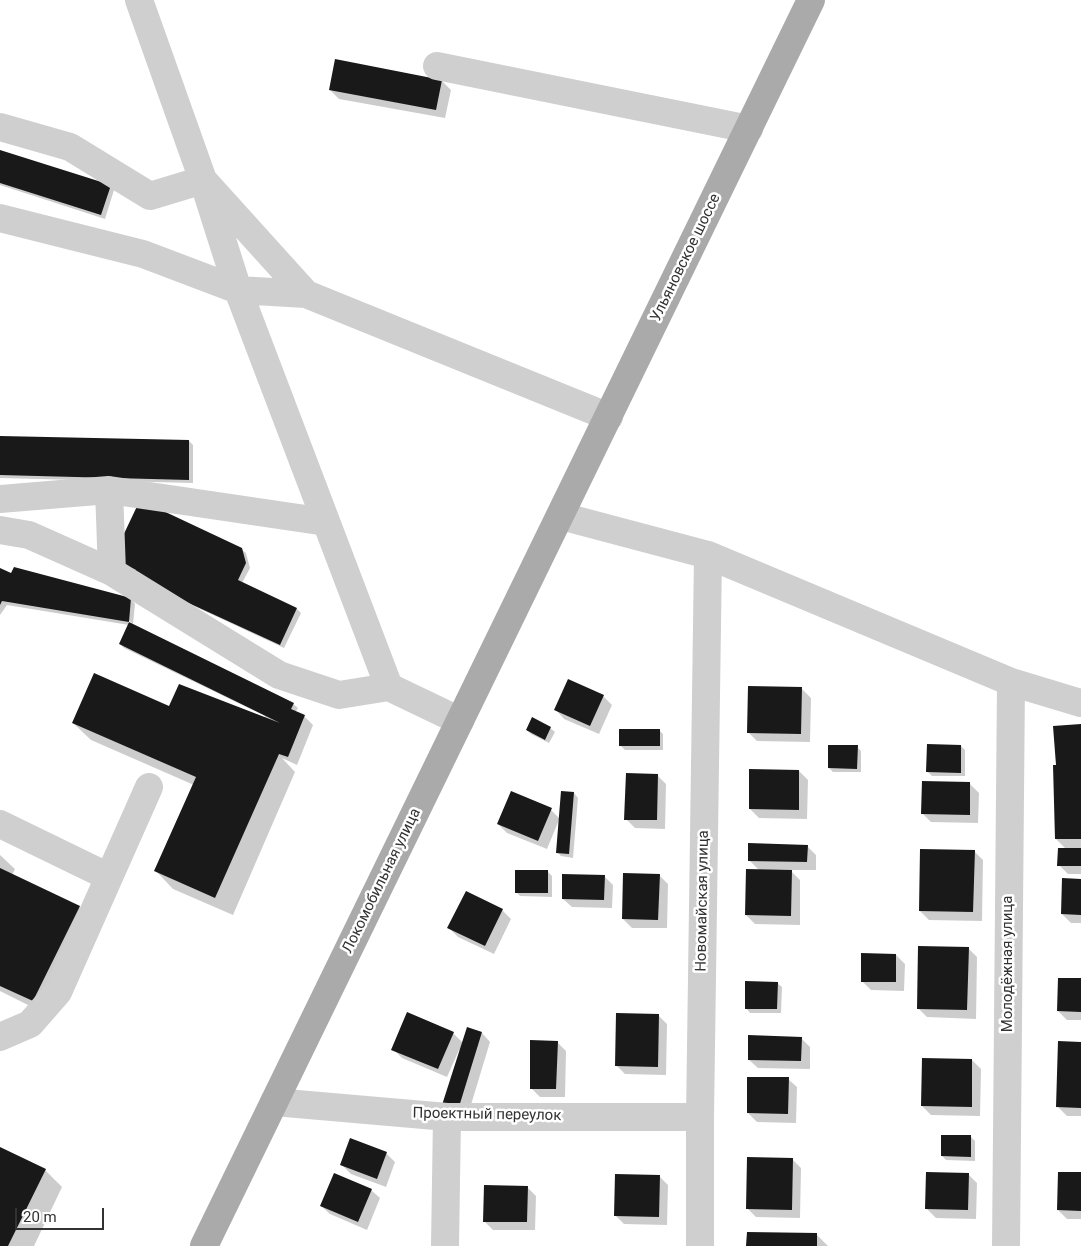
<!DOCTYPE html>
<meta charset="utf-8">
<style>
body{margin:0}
#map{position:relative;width:1081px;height:1246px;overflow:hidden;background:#fff;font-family:Roboto,sans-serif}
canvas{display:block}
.scale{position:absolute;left:15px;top:1208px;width:89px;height:22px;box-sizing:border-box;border:2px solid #323232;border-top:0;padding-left:6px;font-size:15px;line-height:18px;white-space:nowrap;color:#323232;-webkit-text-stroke:4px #fff;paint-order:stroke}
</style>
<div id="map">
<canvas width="1081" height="1246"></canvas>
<div class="scale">20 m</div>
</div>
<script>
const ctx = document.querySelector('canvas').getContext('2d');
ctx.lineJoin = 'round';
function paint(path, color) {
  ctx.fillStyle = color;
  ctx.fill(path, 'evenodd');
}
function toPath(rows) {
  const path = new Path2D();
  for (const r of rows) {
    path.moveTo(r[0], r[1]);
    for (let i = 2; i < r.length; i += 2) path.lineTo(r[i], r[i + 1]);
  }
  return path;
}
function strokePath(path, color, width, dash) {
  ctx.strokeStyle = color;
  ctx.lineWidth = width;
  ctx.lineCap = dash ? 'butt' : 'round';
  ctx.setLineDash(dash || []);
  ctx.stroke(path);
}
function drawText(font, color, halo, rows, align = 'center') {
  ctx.font = font + ' Roboto,sans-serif';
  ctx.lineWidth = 5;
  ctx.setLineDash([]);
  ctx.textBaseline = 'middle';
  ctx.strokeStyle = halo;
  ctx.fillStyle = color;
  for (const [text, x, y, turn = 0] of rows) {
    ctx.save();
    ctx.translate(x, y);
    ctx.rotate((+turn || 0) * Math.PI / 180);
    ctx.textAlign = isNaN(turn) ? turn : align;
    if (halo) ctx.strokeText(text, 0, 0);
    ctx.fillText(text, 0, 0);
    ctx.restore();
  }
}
paint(toPath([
 [442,81,451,90,445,118,339,99,330,90],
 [0,151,110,186,114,190,105,219,0,185],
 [0,437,189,441,193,445,193,483,0,478],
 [241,549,246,553,250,568,242,583,297,609,301,613,284,648,138,580,118,563],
 [0,570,12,575,131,599,135,604,133,624,128,619,128,623,293,704,298,708,295,713,304,716,313,725,297,765,282,758,295,772,233,915,173,889,156,871,194,785,91,740,73,723,175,709,264,718,265,716,124,648,120,644,129,625,7,605,0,615],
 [802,689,811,698,810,742,757,741,748,732],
 [603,696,612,705,599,734,564,719,556,710],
 [1081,725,1081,874,1068,874,1059,865,1066,849,1056,839,1057,766],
 [550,728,555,732,549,743,531,734,527,730],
 [659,730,663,734,663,750,625,750,620,745],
 [961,746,965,750,965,776,932,776,928,772],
 [857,747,861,751,861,772,833,772,829,768],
 [799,771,808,780,807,819,759,818,750,809],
 [657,775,666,784,665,829,635,828,626,819],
 [970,784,979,793,978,823,931,822,922,813],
 [562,793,574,793,578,798,573,858,561,856,557,852,559,820,547,849,507,833,498,824,551,810,560,819],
 [807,846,816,855,816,870,790,870,800,880,800,925,755,924,746,915,760,871,749,860],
 [974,851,983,860,982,921,929,920,920,911],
 [0,855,15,869,12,875,79,907,92,921,46,1014,0,991],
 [548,872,552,876,552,897,520,896,516,892],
 [659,875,668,884,667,928,632,928,623,919],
 [604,876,613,885,612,908,572,907,563,899],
 [1081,880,1081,923,1071,923,1062,914],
 [502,910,511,919,494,954,458,937,449,928],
 [968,948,977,957,976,1019,927,1017,918,1008],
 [896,955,905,964,904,991,871,990,862,981],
 [1081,980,1081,1020,1067,1020,1058,1011],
 [777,983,782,987,781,1013,750,1013,746,1008],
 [658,1015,667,1024,666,1075,625,1074,616,1065],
 [453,1033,463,1043,482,1033,490,1042,467,1118,453,1113,461,1050,459,1050,447,1077,402,1058,393,1049],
 [801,1038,810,1047,810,1069,758,1068,749,1060],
 [557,1042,566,1051,565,1097,540,1097,531,1088],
 [1081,1043,1081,1116,1067,1116,1058,1107],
 [972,1060,981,1069,980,1116,931,1115,922,1106],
 [788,1079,797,1087,796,1123,757,1122,748,1113],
 [971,1137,975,1141,975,1161,946,1160,942,1156],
 [0,1148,45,1170,62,1187,34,1246,0,1246],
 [386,1153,395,1162,386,1187,351,1174,342,1165],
 [792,1159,801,1168,800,1218,756,1217,747,1208],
 [1081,1173,1081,1219,1067,1219,1058,1210],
 [968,1174,977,1183,976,1219,936,1218,927,1209],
 [659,1176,668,1185,667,1225,624,1224,615,1215],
 [527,1187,536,1196,535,1230,493,1230,484,1221],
 [371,1190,380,1198,367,1230,330,1214,321,1206],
 [817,1235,828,1246,748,1246]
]), '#0003');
paint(toPath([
 [335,59,442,80,436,110,329,90],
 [0,150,111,185,101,215,0,183],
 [0,436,189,440,189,480,0,475],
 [140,500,242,548,246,563,238,580,297,608,280,645,132,577,136,570,112,559],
 [14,567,131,598,129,622,294,703,291,709,305,715,288,757,279,754,215,898,154,871,196,777,72,723,94,673,169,706,179,684,280,723,119,644,129,622,2,601,0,605,0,568,11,573],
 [568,679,604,695,590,726,554,710],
 [748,686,802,687,801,734,747,733],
 [532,717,551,727,545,740,526,730],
 [1081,724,1081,839,1055,839,1053,765,1056,765,1053,726],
 [619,729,660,729,660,746,619,746],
 [927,744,961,745,961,773,926,772],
 [828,745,858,745,857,769,828,768],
 [749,769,799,770,799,810,749,809],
 [626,773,658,774,657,820,624,820],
 [922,781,970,782,970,815,921,814],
 [511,791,552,808,538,841,497,824],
 [561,791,574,792,569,854,556,853],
 [748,843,808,845,807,862,748,861],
 [1058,848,1081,848,1081,866,1057,866],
 [920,849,975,850,973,912,919,911],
 [0,868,80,906,33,1001,0,986],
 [746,869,792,870,791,916,745,915],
 [515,870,548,870,548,893,515,893],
 [623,873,660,874,658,920,622,919],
 [562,874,605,875,604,900,562,899],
 [1062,878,1081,879,1081,915,1061,914],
 [466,891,503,909,485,946,447,928],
 [918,946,969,947,967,1010,917,1009],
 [861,953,896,954,896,982,861,982],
 [1058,978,1081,978,1081,1012,1057,1011],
 [745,981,778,982,777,1009,745,1009],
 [407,1012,454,1032,438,1069,391,1050],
 [616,1013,659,1014,658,1067,615,1066],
 [467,1027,482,1032,458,1110,442,1105],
 [748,1035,802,1037,801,1061,748,1060],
 [530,1040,558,1041,556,1089,530,1089],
 [1058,1041,1081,1042,1081,1108,1056,1107],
 [922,1058,972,1059,972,1107,921,1106],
 [747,1077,789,1077,788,1114,747,1113],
 [941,1135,971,1135,971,1157,941,1156],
 [350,1138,387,1152,377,1179,340,1165],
 [0,1147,46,1169,8,1246,0,1246],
 [747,1157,793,1158,792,1210,746,1209],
 [926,1172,969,1173,968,1210,925,1209],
 [1058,1172,1081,1172,1081,1211,1057,1210],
 [334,1173,372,1189,358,1222,320,1206],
 [615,1174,660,1175,659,1217,614,1216],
 [484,1185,528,1186,527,1222,483,1222],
 [747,1232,817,1233,817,1246,746,1246]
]), '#191919');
strokePath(toPath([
 [139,0,203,180,306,294,609,417],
 [437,66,749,129],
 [0,127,70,147,150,196,203,180,238,290,389,687],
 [0,218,143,254,238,290,306,294],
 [109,490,112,572],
 [0,499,109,490,326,522],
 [561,516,708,555,1011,682,1081,703],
 [0,530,29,535,112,572,279,675,339,695,389,687,460,721],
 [0,824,109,877],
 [0,1037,30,1024,58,992,149,787],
 [274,1102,447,1117,700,1117],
 [445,1246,447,1117],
 [700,1246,700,1117,708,555],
 [1006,1246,1011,682]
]), '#cfcfcf', 28);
strokePath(toPath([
 [204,1246,811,0]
]), '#aaa', 28);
drawText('15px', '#323232', '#fff', [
 ["Ульяновское шоссе",686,258,-64],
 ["Локомобильная улица",382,881,-64],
 ["Новомайская улица",703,901,-89],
 ["Молодёжная улица",1008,964,-90],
 ["Проектный переулок",487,1115,1]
]);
</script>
